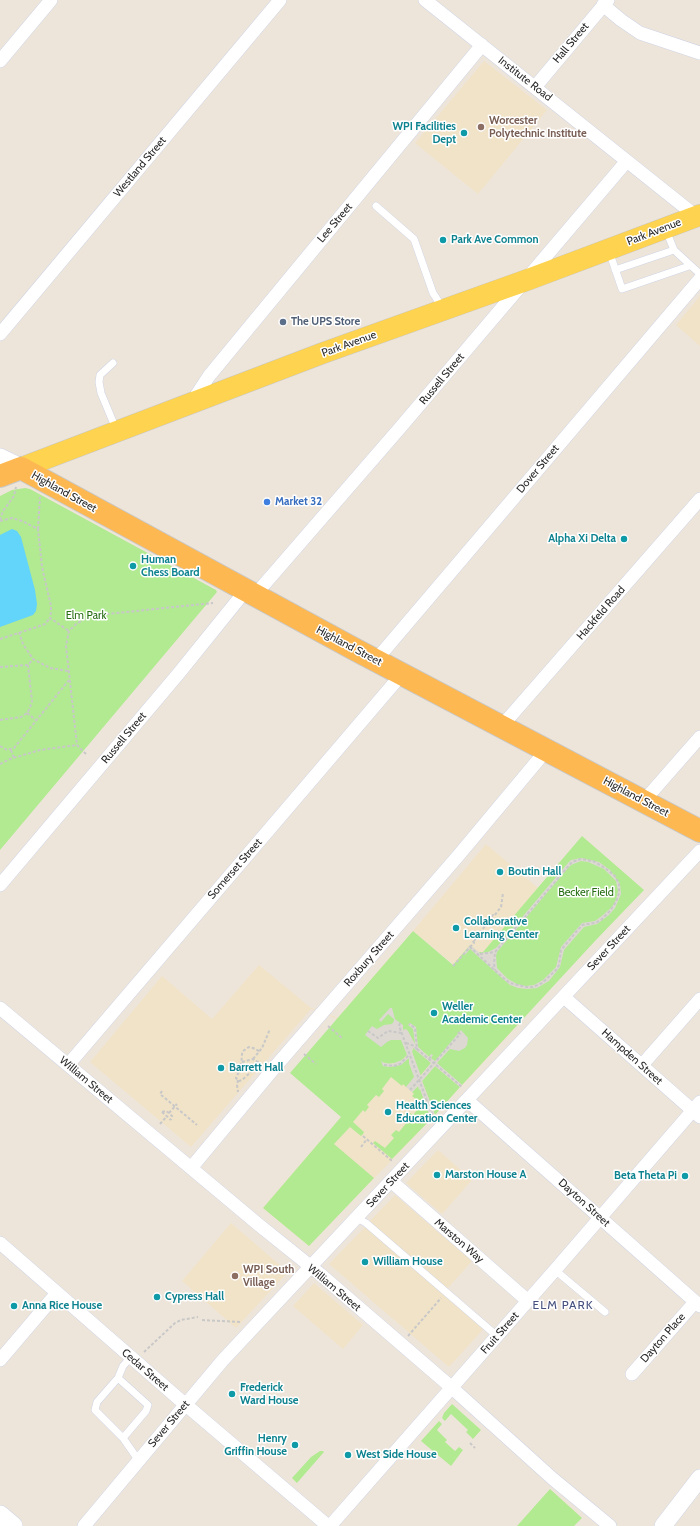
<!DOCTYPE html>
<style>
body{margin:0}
canvas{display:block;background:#eee5da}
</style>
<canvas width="700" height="1526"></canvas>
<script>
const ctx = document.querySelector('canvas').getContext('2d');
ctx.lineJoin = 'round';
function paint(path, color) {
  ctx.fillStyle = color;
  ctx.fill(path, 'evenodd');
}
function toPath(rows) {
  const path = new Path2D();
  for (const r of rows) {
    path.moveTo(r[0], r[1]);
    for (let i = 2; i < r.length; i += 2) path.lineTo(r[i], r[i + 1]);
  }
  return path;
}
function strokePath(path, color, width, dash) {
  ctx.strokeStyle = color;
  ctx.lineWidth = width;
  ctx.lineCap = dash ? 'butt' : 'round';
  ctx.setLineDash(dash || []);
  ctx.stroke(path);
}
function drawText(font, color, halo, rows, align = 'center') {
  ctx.font = font + ' Cabin,sans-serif';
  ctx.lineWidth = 3;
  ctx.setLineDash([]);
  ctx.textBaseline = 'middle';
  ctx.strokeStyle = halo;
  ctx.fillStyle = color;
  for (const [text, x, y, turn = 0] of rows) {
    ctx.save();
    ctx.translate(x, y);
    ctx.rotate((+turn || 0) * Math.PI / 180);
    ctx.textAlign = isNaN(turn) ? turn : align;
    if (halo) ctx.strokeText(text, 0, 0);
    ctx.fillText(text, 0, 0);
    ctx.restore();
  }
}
paint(toPath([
 [484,61,547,110,478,194,415,143],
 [700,296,700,346,676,325],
 [486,844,538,888,474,964,530,1012,417,1134,309,1246,263,1208,358,1097,337,1019,311,1009,191,1147,90,1062,162,976,212,1019,259,965,311,1008,338,1018,395,951,465,974,413,931],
 [438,1150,472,1180,442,1214,406,1183],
 [395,1195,472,1261,447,1289,369,1222],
 [231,1223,288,1272,236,1328,182,1281],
 [366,1226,488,1324,449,1367,329,1264],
 [314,1283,363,1325,343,1349,293,1306]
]), '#f1e3c8');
paint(toPath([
 [25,488,30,489,168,564,216,590,217,592,0,850,0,496,12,490],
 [582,836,644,890,595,941,462,1085,413,1043,407,1055,400,1062,388,1064,382,1062,390,1067,409,1058,409,1063,415,1077,406,1087,403,1084,402,1086,391,1077,382,1089,384,1091,379,1097,376,1095,367,1105,369,1107,365,1112,363,1110,353,1122,364,1132,363,1134,361,1136,350,1127,334,1144,374,1178,309,1246,263,1208,341,1117,290,1073,413,931,453,965,470,945,478,952,483,952],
 [413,1047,431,1063,420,1076,412,1052],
 [435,1066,460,1087,435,1115,422,1081],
 [418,1086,420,1089,420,1088,431,1119,392,1159,373,1143,375,1141,385,1148,394,1138,391,1135,396,1130,399,1132,408,1121,406,1119,410,1113,413,1115,422,1104,412,1096,414,1094,412,1092],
 [452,1404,481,1430,473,1439,466,1432,468,1430,451,1414,445,1421,442,1418,444,1413],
 [439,1421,442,1424,437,1430,447,1440,445,1442,455,1451,459,1447,463,1450,451,1466,421,1441],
 [320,1451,323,1451,324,1452,297,1483,292,1478,311,1457],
 [550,1489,582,1518,574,1526,517,1526]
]), '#b1ea91');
paint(toPath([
 [581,858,599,862,610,870,620,884,621,894,615,908,609,915,597,924,584,927,564,950,560,967,549,981,537,988,527,989,518,988,510,985,503,979,470,949,465,955,464,953,470,945,480,953,488,952,496,948,568,863,571,860],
 [581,861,588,862,604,869,616,881,618,891,616,900,612,907,603,915,595,921,582,923,561,947,556,967,543,980,534,985,526,986,517,984,508,979,497,968,496,956,497,952,568,868,571,865],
 [390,1008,392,1008,395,1019,403,1025,403,1030,406,1029,408,1031,415,1044,413,1029,408,1025,410,1023,416,1027,418,1047,429,1057,431,1054,433,1055,431,1058,435,1061,461,1030,468,1038,467,1045,465,1048,459,1051,450,1049,437,1063,462,1085,460,1087,435,1066,422,1081,435,1115,431,1119,420,1089,419,1090,418,1086,412,1092,406,1087,414,1077,409,1063,409,1058,401,1065,390,1067,383,1066,381,1061,384,1063,392,1064,404,1059,407,1055,401,1040,391,1040,387,1042,381,1047,365,1035,372,1026,377,1029,384,1025,392,1024,394,1021,394,1019,388,1014,381,1022,379,1020],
 [413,1048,431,1063,421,1076,412,1052]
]), '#ddd8d2');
paint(toPath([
 [12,529,17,531,21,537,35,590,37,604,36,611,33,615,0,627,0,535]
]), '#63d4fa');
const service = toPath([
 [376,206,414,239,433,293,442,307],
 [666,230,674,250,700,274],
 [609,251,622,289,689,266],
 [615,270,674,250],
 [113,363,100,375,99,382,101,393,116,429],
 [357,1218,366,1223,497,1336],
 [555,1270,605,1312],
 [131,1357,123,1366,118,1378,97,1402,95,1410,123,1438,139,1461],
 [118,1378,148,1405,146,1411,123,1438]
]);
const minor = toPath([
 [425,0,697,217],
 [603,5,621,20,640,33,700,53],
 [0,61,51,0],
 [535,87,608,0],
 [0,334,280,0],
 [192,402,209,376,482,45],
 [255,595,399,429,626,162],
 [376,660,700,279],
 [501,727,700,499],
 [643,802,700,737],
 [0,885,179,673,246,590],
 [564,997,700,1117],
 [0,1008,259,1225,320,1274,451,1387,553,1479,610,1526],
 [68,1065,402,674],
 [642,1065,700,999],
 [467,1100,700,1306],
 [191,1168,275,1067,458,856,539,759,546,749],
 [391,1181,528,1301],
 [0,1243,179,1399,328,1526],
 [0,1360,57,1293],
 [632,1374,695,1302],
 [84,1526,223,1360,700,851],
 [330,1526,555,1270,700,1102]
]);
const tertiary = toPath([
 [663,1526,700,1478]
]);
const secondary = toPath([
 [0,458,21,468],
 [0,1515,13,1526]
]);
const primary = toPath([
 [21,468,323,353,527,280,700,215]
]);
const trunk = toPath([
 [0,476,21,468,356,650,700,831]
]);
strokePath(service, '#cfd4e4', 8);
strokePath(minor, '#cfd4e4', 14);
strokePath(tertiary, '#cfd4e4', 18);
strokePath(secondary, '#cfd4e4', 20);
strokePath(primary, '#c8c8c8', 22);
strokePath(trunk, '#c8c8c8', 24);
strokePath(toPath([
 [0,520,3,511,14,496,16,487],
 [0,521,12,518,22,521,38,529,42,567,51,606,51,612,50,618,69,631],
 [38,529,40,497],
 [19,632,23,644,33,659,50,668,68,671],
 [0,639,37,627,45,624,50,618],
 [0,667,28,665,33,659],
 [27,713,37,721],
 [0,720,21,717,27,713,30,708,32,701,28,665],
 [0,746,7,750,14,748,69,680],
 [11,750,14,758],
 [86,754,77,745,66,646,69,631,75,625,84,619,97,615,213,603],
 [0,764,10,759,40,750,77,745],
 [474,941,493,915,494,916,501,907,503,893],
 [470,947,474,943,472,939],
 [480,954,495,952],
 [453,966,470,947,502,977,510,983,526,987,533,987,542,983,556,970,559,965,561,950,582,925,595,923,601,920,609,912,616,902,619,893,619,884,615,876,605,868,593,861,581,859,572,862,495,952,494,964,495,970],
 [400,1023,399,1026,433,1117],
 [328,1026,343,1039],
 [368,1031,378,1038,388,1031,402,1033],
 [406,1043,412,1045,417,1049,415,1028,409,1024],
 [417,1049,462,1087],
 [259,1051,253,1048,249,1047,243,1051,242,1054,241,1067,236,1078,239,1081,242,1080,260,1064],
 [304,1054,316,1064],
 [253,1059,262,1048,270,1029],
 [429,1059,432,1055],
 [242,1062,253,1059,261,1064],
 [384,1065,394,1066,400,1064,410,1054],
 [238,1080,237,1085,238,1092],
 [410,1090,460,1034,458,1032],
 [162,1091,160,1094,197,1125],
 [162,1112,166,1111,169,1113,172,1116,171,1120],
 [162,1112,171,1120],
 [169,1113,177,1104],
 [160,1124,167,1116],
 [363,1136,392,1161],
 [361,1147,367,1139],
 [202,1320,241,1322],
 [408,1336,441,1298],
 [144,1352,175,1323,181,1320,198,1317],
 [470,1443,475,1448]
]), '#c8c8c8', 2, [3, 2]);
strokePath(service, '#fff', 7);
strokePath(minor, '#fff', 13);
strokePath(tertiary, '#fff', 17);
strokePath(secondary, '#fff', 19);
strokePath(primary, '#fed34f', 21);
strokePath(trunk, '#feb852', 22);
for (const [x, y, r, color] of [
 [481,127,4,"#8d6e63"],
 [464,133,4,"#0f9aa8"],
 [443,240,4,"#0f9aa8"],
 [283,322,4,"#5c6f8a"],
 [267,502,4,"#3f7fe0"],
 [624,539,4,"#0f9aa8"],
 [133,566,4,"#0f9aa8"],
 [500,872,4,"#0f9aa8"],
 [456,928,4,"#0f9aa8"],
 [434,1013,4,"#0f9aa8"],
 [221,1068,4,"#0f9aa8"],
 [388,1112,4,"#0f9aa8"],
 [437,1175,4,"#0f9aa8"],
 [685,1176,4,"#0f9aa8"],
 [365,1262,4,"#0f9aa8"],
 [235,1276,4,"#8d6e63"],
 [157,1297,4,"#0f9aa8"],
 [14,1306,4,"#0f9aa8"],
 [232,1394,4,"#0f9aa8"],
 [295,1445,4,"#0f9aa8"],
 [348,1455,4,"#0f9aa8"]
]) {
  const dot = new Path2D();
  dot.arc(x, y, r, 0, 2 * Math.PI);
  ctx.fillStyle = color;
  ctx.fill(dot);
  strokePath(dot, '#fff', 1.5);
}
drawText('11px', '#2a2a2a', '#fff', [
 ["Hall Street",571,43,-50],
 ["Institute Road",525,79,38],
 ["Westland Street",140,167,-50],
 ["Lee Street",335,223,-50],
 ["Park Avenue",654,232,-21],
 ["Park Avenue",349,344,-20],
 ["Russell Street",442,379,-50],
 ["Dover Street",538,469,-50],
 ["Highland Street",64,492,29],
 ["Hackfeld Road",601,613,-49],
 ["Highland Street",349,646,28],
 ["Russell Street",124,738,-50],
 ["Highland Street",636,797,28],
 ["Somerset Street",235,869,-49],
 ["Sever Street",609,948,-47],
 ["Roxbury Street",369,959,-49],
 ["Hampden Street",632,1057,42],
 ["William Street",86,1080,40],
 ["Sever Street",388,1185,-47],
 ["Dayton Street",584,1203,42],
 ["Marston Way",459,1241,41],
 ["William Street",334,1288,40],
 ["Fruit Street",500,1333,-49],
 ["Dayton Place",663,1338,-49],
 ["Cedar Street",145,1370,41],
 ["Sever Street",169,1424,-50]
]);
drawText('bold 11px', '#785e54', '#fff', [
 ["Worcester",489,121],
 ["Polytechnic Institute",489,134],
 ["WPI South",243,1270],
 ["Village",243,1283]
], 'left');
drawText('bold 11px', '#0d838f', '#fff', [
 ["WPI Facilities",456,127,"right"],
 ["Dept",456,140,"right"],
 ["Park Ave Common",451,240],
 ["Alpha Xi Delta",616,539,"right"],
 ["Human",141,560],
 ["Chess Board",141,573],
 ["Boutin Hall",508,872],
 ["Collaborative",464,922],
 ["Learning Center",464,935],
 ["Weller",442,1007],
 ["Academic Center",442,1020],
 ["Barrett Hall",229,1068],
 ["Health Sciences",396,1106],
 ["Education Center",396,1119],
 ["Marston House A",445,1175],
 ["Beta Theta Pi",677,1176,"right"],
 ["William House",373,1262],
 ["Cypress Hall",165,1297],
 ["Anna Rice House",22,1306],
 ["Frederick",240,1388],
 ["Ward House",240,1401],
 ["Henry",287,1439,"right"],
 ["Griffin House",287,1452,"right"],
 ["West Side House",356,1455]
], 'left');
drawText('bold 11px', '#4e5e75', '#fff', [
 ["The UPS Store",291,322]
], 'left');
drawText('bold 11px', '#366cbe', '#fff', [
 ["Market 32",275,502]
], 'left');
drawText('11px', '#276e13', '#fff', [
 ["Elm Park",86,616],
 ["Becker Field",586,893]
]);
ctx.letterSpacing = '1px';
drawText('12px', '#46517f', '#fff', [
 ["ELM PARK",563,1305]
]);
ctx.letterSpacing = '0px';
</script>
